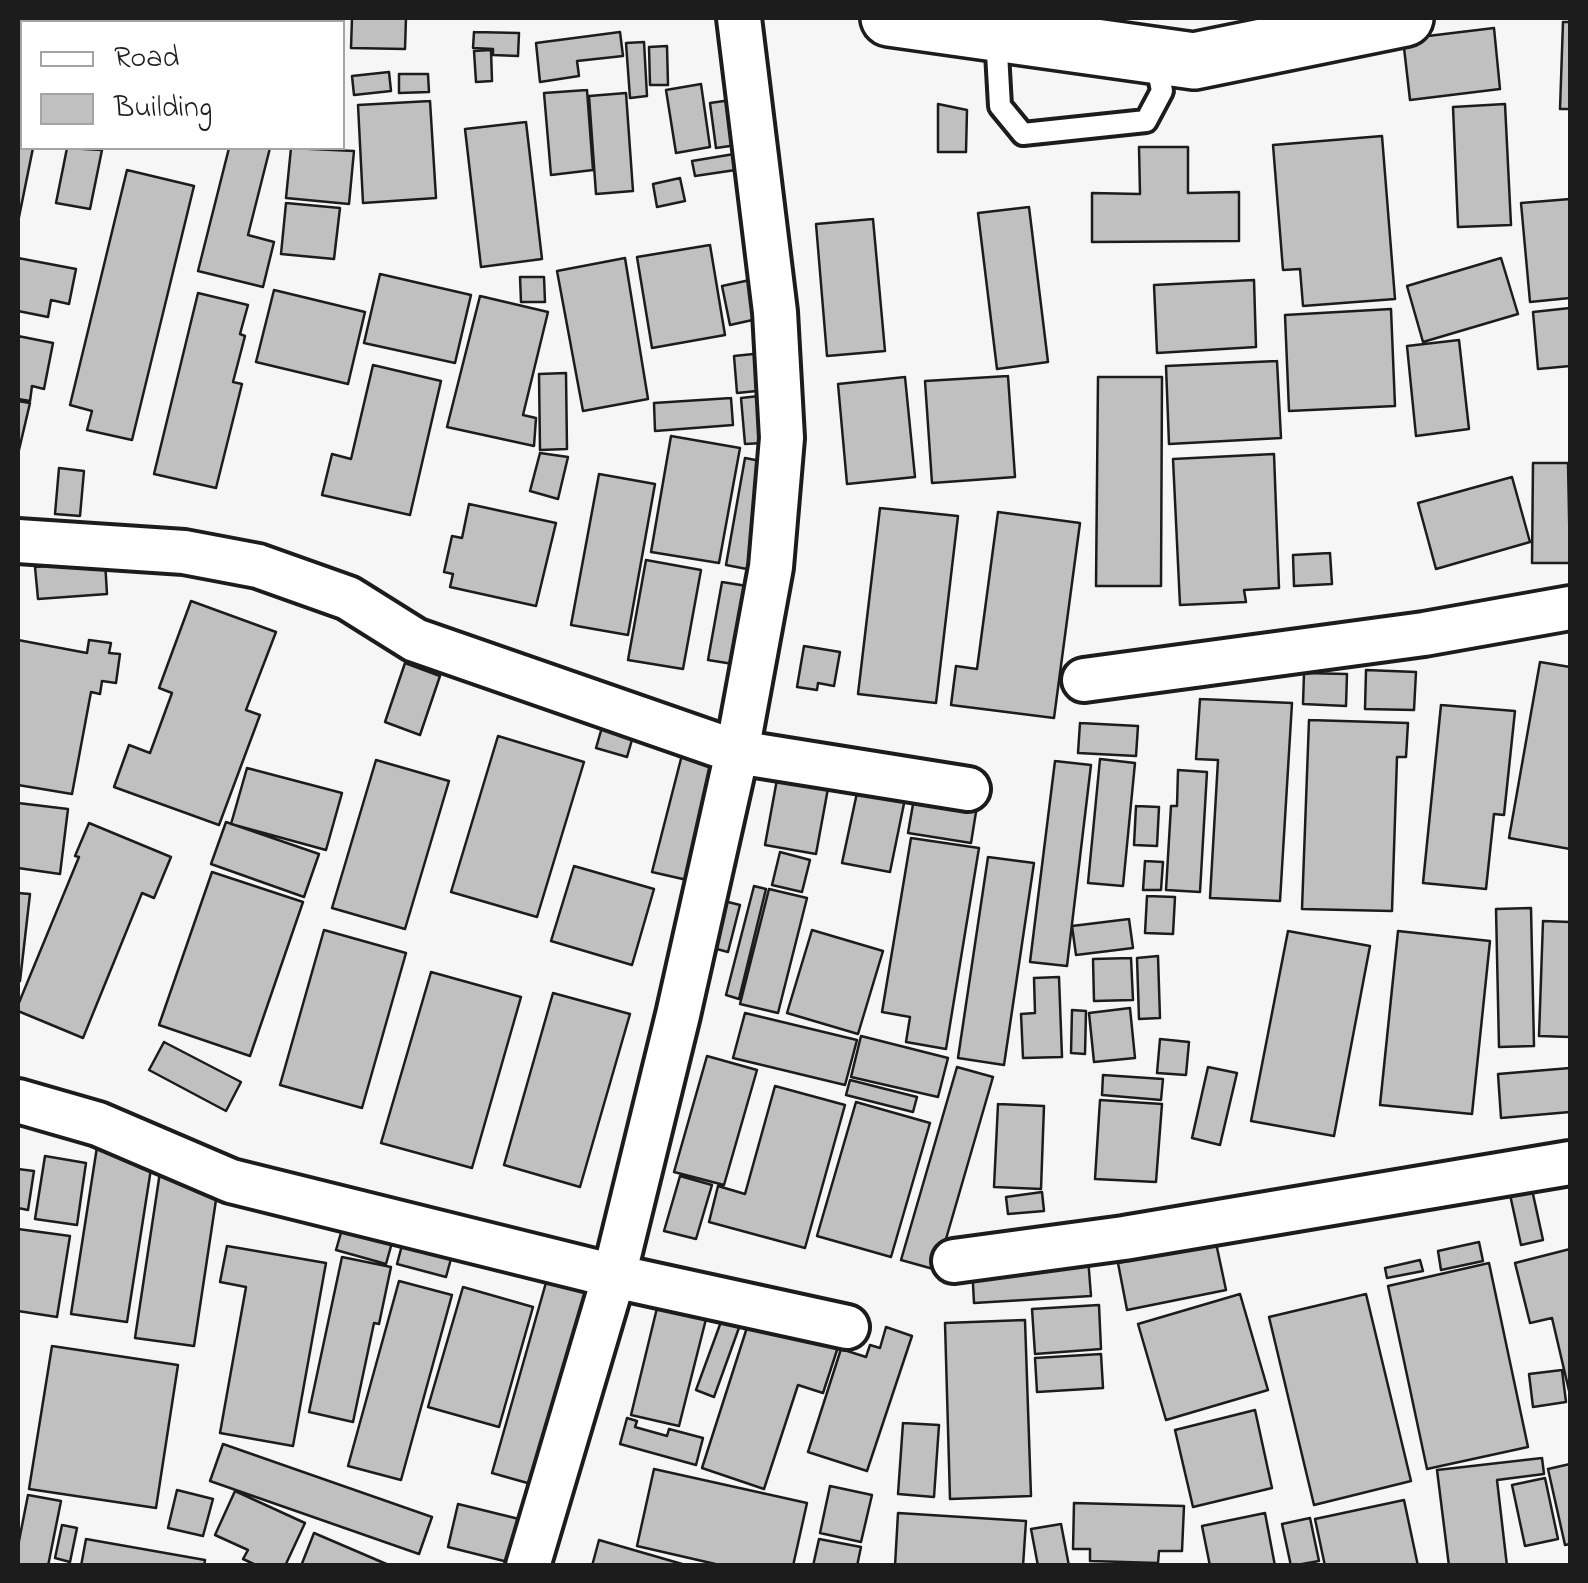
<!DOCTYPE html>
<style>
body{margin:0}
#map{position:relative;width:1588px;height:1583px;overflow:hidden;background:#f6f6f6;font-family:"Indie Flower",sans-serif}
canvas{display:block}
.frame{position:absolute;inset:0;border:20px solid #1c1c1c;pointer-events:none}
.legend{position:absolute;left:20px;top:20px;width:325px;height:130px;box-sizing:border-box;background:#fff;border:2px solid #a4a4a4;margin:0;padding:12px 18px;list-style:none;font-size:30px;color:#1c1c1c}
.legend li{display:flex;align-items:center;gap:20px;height:50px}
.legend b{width:50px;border:2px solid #a4a4a4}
</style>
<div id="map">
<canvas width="1588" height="1583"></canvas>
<div class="frame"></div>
<ul class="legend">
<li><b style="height:12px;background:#fff"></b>Road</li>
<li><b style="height:28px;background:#c0c0c0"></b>Building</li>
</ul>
</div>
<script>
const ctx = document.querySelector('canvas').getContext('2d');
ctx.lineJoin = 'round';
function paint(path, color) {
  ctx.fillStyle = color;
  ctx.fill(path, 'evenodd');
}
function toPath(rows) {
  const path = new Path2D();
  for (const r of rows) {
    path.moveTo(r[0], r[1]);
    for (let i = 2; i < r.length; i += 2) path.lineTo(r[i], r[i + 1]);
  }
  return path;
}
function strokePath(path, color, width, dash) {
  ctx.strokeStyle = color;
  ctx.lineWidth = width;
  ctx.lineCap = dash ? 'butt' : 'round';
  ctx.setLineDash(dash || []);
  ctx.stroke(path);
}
const building = toPath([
 [352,18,406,18,405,49,351,48,352,18],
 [1563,22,1570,22,1570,109,1560,109,1563,22],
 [1494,28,1500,89,1410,100,1403,39,1494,28],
 [474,32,519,33,518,56,493,55,493,49,473,48,474,32],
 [620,32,623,56,577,61,579,76,540,82,536,43,620,32],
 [644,42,647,96,630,98,626,43,644,42],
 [667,46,668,85,650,85,649,47,667,46],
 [491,50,492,81,476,82,474,51,491,50],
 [389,72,391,91,354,95,352,76,389,72],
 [399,74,428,74,429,92,399,93,399,74],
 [701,84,710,147,676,153,666,90,701,84],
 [587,90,593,170,551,175,544,93,587,90],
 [626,93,633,191,596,194,589,96,626,93],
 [738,99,744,144,716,148,710,103,738,99],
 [430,101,436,198,363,203,358,105,430,101],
 [938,104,967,110,966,152,938,152,938,104],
 [1505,104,1511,225,1458,227,1453,107,1505,104],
 [526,122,542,259,481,267,465,129,526,122],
 [18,129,22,130,22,148,33,148,19,217,18,129],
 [1382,136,1395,299,1303,306,1300,269,1283,270,1273,145,1382,136],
 [1139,147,1188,147,1188,193,1239,192,1239,241,1092,242,1092,193,1140,194,1139,147],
 [67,148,102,150,90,209,56,203,67,148],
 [229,148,270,148,248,235,274,242,263,287,198,271,229,148],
 [291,148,354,151,349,204,286,198,291,148],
 [746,152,749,168,695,176,692,161,746,152],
 [127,170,194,186,132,440,87,430,92,411,70,405,127,170],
 [680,178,685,201,657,207,653,184,680,178],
 [1570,199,1570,298,1530,302,1521,203,1570,199],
 [286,203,340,208,334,259,281,254,286,203],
 [1029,207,1048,362,997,369,978,213,1029,207],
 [873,219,885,351,827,356,816,224,873,219],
 [710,245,725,335,652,348,637,257,710,245],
 [18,258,76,269,69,304,51,300,48,317,18,311,18,258],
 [625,258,648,399,583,411,557,271,625,258],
 [1501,258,1518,314,1423,342,1407,286,1501,258],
 [380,274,471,295,455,363,364,343,380,274],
 [520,277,544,277,545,302,521,302,520,277],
 [750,280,757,319,730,325,722,286,750,280],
 [1254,280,1256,347,1157,353,1154,285,1254,280],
 [274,290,365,312,348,384,256,362,274,290],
 [198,293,248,305,240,334,245,336,233,382,242,384,216,488,154,474,198,293],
 [480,296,548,312,523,415,536,418,534,446,447,427,480,296],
 [1570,308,1570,366,1538,369,1533,312,1570,308],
 [1391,309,1395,406,1289,411,1285,315,1391,309],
 [18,336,53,343,44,389,32,386,30,401,18,399,18,336],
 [1459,340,1469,429,1416,436,1407,346,1459,340],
 [763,353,767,390,737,393,734,356,763,353],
 [1277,361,1281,438,1169,444,1166,366,1277,361],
 [373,365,441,381,410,515,322,495,332,454,351,459,373,365],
 [566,373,567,449,540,450,539,374,566,373],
 [1008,376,1015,477,932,483,925,381,1008,376],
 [905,377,915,477,847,484,838,384,905,377],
 [1098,377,1162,377,1161,586,1096,586,1098,377],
 [759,396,763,443,745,444,741,398,759,396],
 [731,398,733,425,655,431,654,403,731,398],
 [18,401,30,403,18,454,18,401],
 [671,436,740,448,719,563,651,552,671,436],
 [540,453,568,457,558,499,530,491,540,453],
 [1274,454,1279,588,1244,590,1246,602,1180,605,1173,459,1274,454],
 [745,458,766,462,747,569,726,565,745,458],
 [1533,463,1568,463,1570,563,1532,563,1533,463],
 [59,468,84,471,80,516,55,514,59,468],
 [599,474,655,484,628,635,571,625,599,474],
 [1512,477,1530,542,1436,569,1418,503,1512,477],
 [469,504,556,523,536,606,450,587,453,574,444,572,452,536,462,538,469,504],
 [880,508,958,516,936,703,858,694,880,508],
 [998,512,1080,523,1054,718,951,705,956,666,977,669,998,512],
 [1330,553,1332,584,1294,586,1293,555,1330,553],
 [646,560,701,570,683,669,628,660,646,560],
 [105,561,107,594,38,599,35,567,105,561],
 [722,582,747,586,733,664,708,660,722,582],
 [191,601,276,632,246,710,260,715,219,825,114,787,129,745,150,753,172,693,159,688,191,601],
 [18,640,87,653,89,640,111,643,109,653,120,654,116,683,102,681,100,694,91,692,72,794,18,785,18,640],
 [804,646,840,652,834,686,818,683,817,690,797,687,804,646],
 [1540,662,1570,667,1570,849,1509,838,1540,662],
 [405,663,440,676,420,735,385,722,405,663],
 [1366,670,1416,672,1414,710,1365,709,1366,670],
 [1304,673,1347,674,1346,706,1303,704,1304,673],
 [1200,699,1292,703,1280,901,1210,898,1218,760,1196,759,1200,699],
 [1441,705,1515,711,1504,815,1494,814,1486,889,1423,883,1441,705],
 [605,717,636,726,627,757,596,748,605,717],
 [1309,720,1408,723,1406,757,1397,757,1392,911,1302,909,1309,720],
 [1080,723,1138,726,1136,756,1078,753,1080,723],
 [498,736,584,762,537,917,451,892,498,736],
 [684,747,718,755,687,880,652,872,684,747],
 [1100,759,1135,763,1123,886,1088,883,1100,759],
 [376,760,449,781,405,929,332,908,376,760],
 [1055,761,1091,765,1067,966,1030,962,1055,761],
 [780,763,831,772,816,854,765,845,780,763],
 [247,768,342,793,326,850,231,824,247,768],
 [1178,770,1207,772,1200,892,1166,890,1171,806,1177,806,1178,770],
 [861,774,908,784,890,872,842,863,861,774],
 [916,787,966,795,963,810,976,812,971,843,908,833,916,787],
 [18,803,68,809,60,874,18,868,18,803],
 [1136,806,1159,807,1157,846,1134,845,1136,806],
 [226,822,319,854,304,897,211,864,226,822],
 [89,823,171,857,154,898,142,893,83,1038,18,1011,18,1005,79,857,75,856,89,823],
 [911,838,979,848,946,1049,906,1042,910,1017,882,1012,911,838],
 [780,852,810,860,802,892,772,885,780,852],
 [988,857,1034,863,1004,1065,958,1058,988,857],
 [1145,861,1163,862,1161,890,1143,890,1145,861],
 [574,866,654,889,632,965,551,941,574,866],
 [212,872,303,902,250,1056,159,1025,212,872],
 [754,886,766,889,739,999,726,995,754,886],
 [769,889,807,898,778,1013,740,1004,769,889],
 [18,893,30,894,20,981,18,980,18,893],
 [1147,896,1175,897,1173,934,1145,933,1147,896],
 [724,901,740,905,728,952,713,948,724,901],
 [1531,908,1534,1046,1499,1047,1496,909,1531,908],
 [1129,919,1133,948,1076,955,1072,926,1129,919],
 [1543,921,1570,922,1570,1037,1539,1036,1543,921],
 [324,930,406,953,362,1108,280,1085,324,930],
 [812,930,883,951,858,1034,787,1013,812,930],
 [1288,931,1370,946,1334,1136,1251,1121,1288,931],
 [1398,931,1490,941,1472,1114,1380,1105,1398,931],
 [1158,956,1160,1018,1139,1019,1137,958,1158,956],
 [1131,958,1133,1000,1094,1001,1093,959,1131,958],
 [431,972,521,997,472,1168,381,1143,431,972],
 [1059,977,1062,1057,1023,1058,1021,1014,1035,1013,1034,978,1059,977],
 [553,993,630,1014,580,1187,504,1165,553,993],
 [1130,1008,1135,1058,1094,1062,1089,1013,1130,1008],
 [1072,1010,1086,1011,1085,1054,1071,1053,1072,1010],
 [745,1013,857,1040,845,1085,733,1058,745,1013],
 [861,1036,948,1058,938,1097,851,1077,861,1036],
 [1160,1039,1189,1042,1186,1075,1157,1073,1160,1039],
 [164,1042,241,1082,226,1111,149,1070,164,1042],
 [707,1056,757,1070,724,1185,674,1172,707,1056],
 [957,1067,993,1077,937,1270,901,1260,957,1067],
 [1208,1067,1237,1073,1220,1145,1192,1138,1208,1067],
 [1570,1068,1570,1112,1501,1118,1498,1074,1570,1068],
 [1103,1075,1163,1079,1161,1100,1102,1095,1103,1075],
 [850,1080,917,1097,913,1112,846,1095,850,1080],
 [775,1086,845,1105,805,1248,709,1222,718,1186,745,1194,775,1086],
 [1100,1100,1162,1104,1156,1182,1095,1179,1100,1100],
 [856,1102,930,1123,891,1257,817,1236,856,1102],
 [998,1104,1044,1106,1041,1189,994,1187,998,1104],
 [97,1147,153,1156,127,1322,71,1314,97,1147],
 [45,1156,86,1163,77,1225,35,1219,45,1156],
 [18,1169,34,1171,28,1210,18,1208,18,1169],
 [160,1172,219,1180,194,1346,135,1338,160,1172],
 [680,1176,712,1185,696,1239,664,1231,680,1176],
 [1531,1185,1543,1240,1521,1245,1509,1190,1531,1185],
 [1042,1192,1044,1211,1008,1214,1006,1197,1042,1192],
 [345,1219,395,1232,386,1264,336,1250,345,1219],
 [18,1229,70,1236,57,1317,18,1311,18,1229],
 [405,1234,454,1248,446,1277,397,1264,405,1234],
 [1479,1242,1483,1261,1441,1270,1438,1251,1479,1242],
 [1216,1243,1226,1290,1127,1310,1118,1263,1216,1243],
 [227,1246,326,1263,293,1446,220,1433,246,1287,220,1282,227,1246],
 [1570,1249,1570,1395,1552,1318,1530,1323,1515,1263,1570,1249],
 [342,1257,391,1267,379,1324,374,1323,353,1422,309,1412,342,1257],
 [1088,1258,1091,1296,974,1303,972,1266,1088,1258],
 [1420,1260,1423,1271,1387,1278,1385,1268,1420,1260],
 [1489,1263,1528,1447,1427,1469,1388,1286,1489,1263],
 [549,1272,589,1284,531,1484,492,1473,549,1272],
 [399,1281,452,1295,401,1480,348,1466,399,1281],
 [463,1287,533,1307,499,1427,428,1407,463,1287],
 [1240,1294,1268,1390,1166,1420,1138,1324,1240,1294],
 [1366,1294,1411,1481,1314,1505,1269,1317,1366,1294],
 [1099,1305,1101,1349,1035,1354,1032,1309,1099,1305],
 [657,1308,706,1319,679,1426,631,1415,657,1308],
 [751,1315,839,1344,823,1393,798,1385,764,1489,702,1468,751,1315],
 [722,1319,740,1325,714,1397,696,1390,722,1319],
 [1025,1320,1031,1496,950,1499,945,1323,1025,1320],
 [886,1327,912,1336,867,1471,808,1452,841,1349,866,1357,870,1345,880,1348,886,1327],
 [52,1346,178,1365,156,1508,29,1489,52,1346],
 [1101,1354,1103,1388,1037,1392,1035,1358,1101,1354],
 [1562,1370,1566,1402,1533,1407,1529,1374,1562,1370],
 [1255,1410,1272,1488,1193,1507,1175,1430,1255,1410],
 [627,1418,637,1421,635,1427,667,1436,669,1429,703,1438,696,1465,620,1444,627,1418],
 [903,1423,939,1425,934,1497,898,1494,903,1423],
 [223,1444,432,1517,419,1554,210,1481,223,1444],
 [1542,1458,1544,1474,1497,1480,1507,1566,1449,1566,1437,1470,1542,1458],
 [1570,1464,1570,1544,1565,1545,1548,1469,1570,1464],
 [654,1469,807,1503,793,1566,724,1566,637,1546,654,1469],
 [1545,1478,1558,1539,1525,1546,1512,1485,1545,1478],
 [830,1486,872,1495,861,1542,820,1533,830,1486],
 [177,1490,213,1499,203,1536,168,1528,177,1490],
 [235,1491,305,1523,285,1566,258,1566,243,1559,248,1550,215,1535,235,1491],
 [28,1495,61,1501,48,1566,18,1566,18,1546,28,1495],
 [1404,1500,1418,1566,1325,1566,1315,1519,1404,1500],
 [1074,1503,1184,1506,1182,1551,1159,1551,1158,1563,1090,1561,1090,1549,1073,1549,1074,1503],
 [458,1504,519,1519,508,1562,448,1547,458,1504],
 [898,1513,1026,1521,1023,1566,895,1566,898,1513],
 [1265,1513,1275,1566,1210,1566,1202,1526,1265,1513],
 [1310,1518,1319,1561,1291,1566,1282,1524,1310,1518],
 [1061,1524,1069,1566,1038,1566,1031,1529,1061,1524],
 [62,1525,77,1528,70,1562,55,1558,62,1525],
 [314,1533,391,1566,301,1566,314,1533],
 [86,1539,205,1560,204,1566,81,1566,86,1539],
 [819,1539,861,1547,857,1566,813,1566,819,1539],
 [599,1540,689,1566,592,1566,599,1540]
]);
paint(building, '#c0c0c0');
strokePath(building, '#1c1c1c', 2.5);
const service = toPath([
 [996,35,1000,106,1023,134,1146,121,1162,91,1156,60]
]);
const minor = toPath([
 [18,541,184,552,258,566,348,598,415,640,737,752,968,789],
 [1084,680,1424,634,1570,608],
 [18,1101,98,1124,231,1181,614,1276,847,1327],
 [954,1261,1124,1238,1570,1163],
 [528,1566,614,1276,678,1015,737,752,771,567,782,438,775,312,739,18]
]);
const secondary = toPath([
 [889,18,1194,61,1405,18]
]);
strokePath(service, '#1c1c1c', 28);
strokePath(minor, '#1c1c1c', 50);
strokePath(secondary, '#1c1c1c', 62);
strokePath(service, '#fff', 20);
strokePath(minor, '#fff', 42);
strokePath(secondary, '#fff', 55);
</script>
